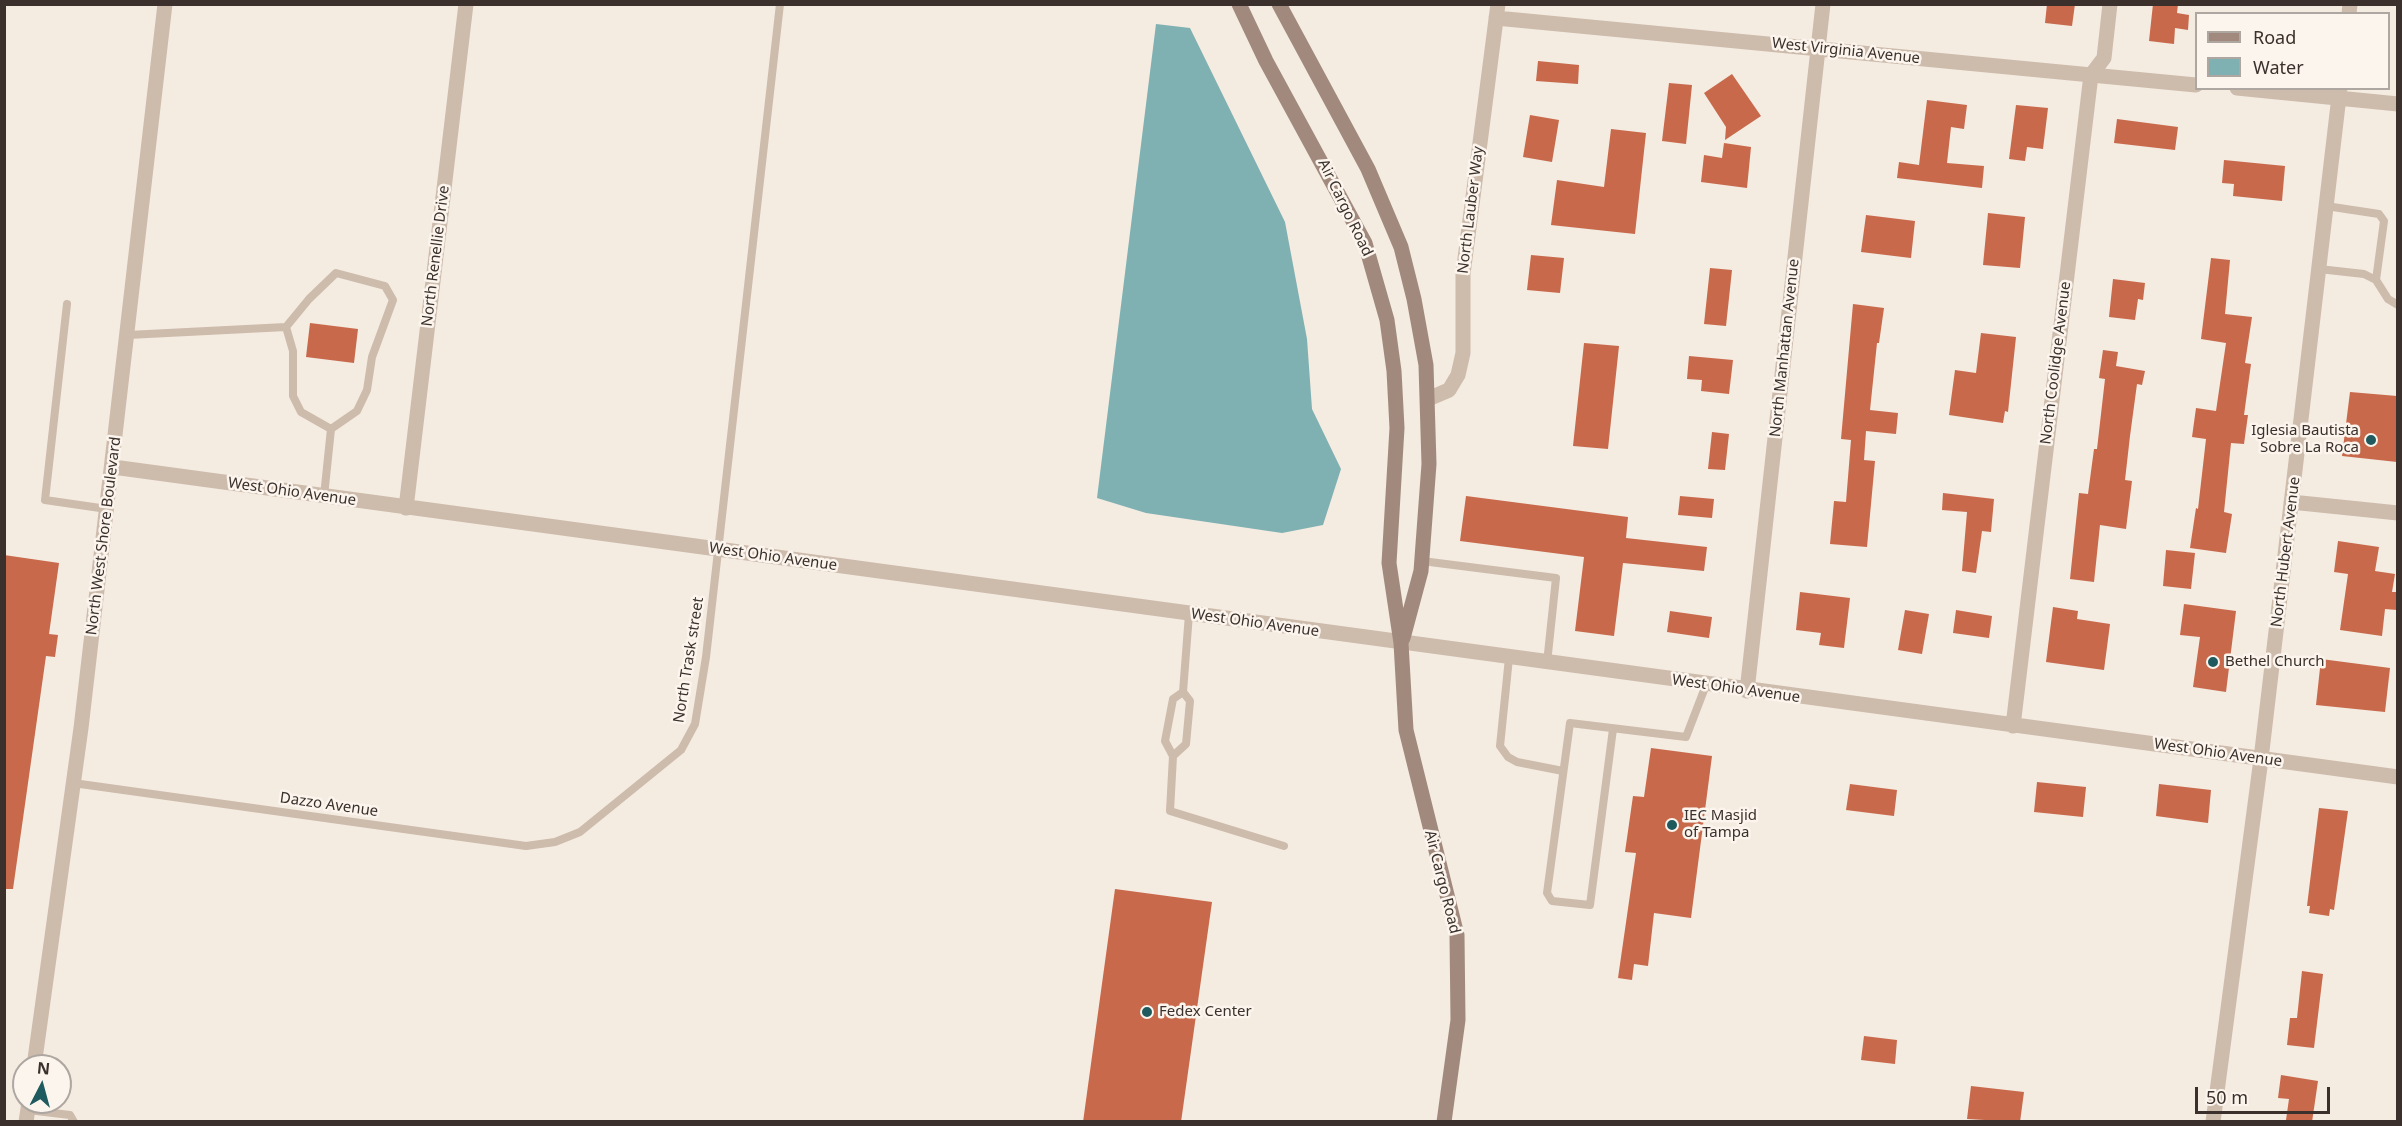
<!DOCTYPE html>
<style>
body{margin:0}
#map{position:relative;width:2402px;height:1126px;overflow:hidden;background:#f4ebe1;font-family:"Noto Sans",sans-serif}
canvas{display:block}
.frame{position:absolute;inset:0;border:6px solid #3b302b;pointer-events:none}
.legend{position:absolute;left:2195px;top:12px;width:195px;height:78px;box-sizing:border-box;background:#fbf5ee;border:2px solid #aea6a0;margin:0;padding:8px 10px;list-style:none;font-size:18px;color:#3b302b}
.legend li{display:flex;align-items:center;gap:12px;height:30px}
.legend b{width:30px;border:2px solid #aea6a0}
.north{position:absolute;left:12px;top:1054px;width:60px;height:60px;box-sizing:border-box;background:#fbf5ee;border:2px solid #aea6a0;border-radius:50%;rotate:6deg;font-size:16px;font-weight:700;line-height:24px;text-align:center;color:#3b302b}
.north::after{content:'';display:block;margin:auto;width:21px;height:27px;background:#1f5a5e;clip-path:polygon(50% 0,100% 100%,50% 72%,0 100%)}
.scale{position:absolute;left:2195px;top:1087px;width:135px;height:27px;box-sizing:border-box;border:3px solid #3b302b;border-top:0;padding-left:8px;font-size:18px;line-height:21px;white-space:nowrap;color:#3b302b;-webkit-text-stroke:4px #fbf5ee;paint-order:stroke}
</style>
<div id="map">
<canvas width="2402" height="1126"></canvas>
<div class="frame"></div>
<ul class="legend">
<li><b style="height:8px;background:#a18a7d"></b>Road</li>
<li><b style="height:16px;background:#7fb0b2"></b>Water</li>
</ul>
<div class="north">N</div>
<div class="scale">50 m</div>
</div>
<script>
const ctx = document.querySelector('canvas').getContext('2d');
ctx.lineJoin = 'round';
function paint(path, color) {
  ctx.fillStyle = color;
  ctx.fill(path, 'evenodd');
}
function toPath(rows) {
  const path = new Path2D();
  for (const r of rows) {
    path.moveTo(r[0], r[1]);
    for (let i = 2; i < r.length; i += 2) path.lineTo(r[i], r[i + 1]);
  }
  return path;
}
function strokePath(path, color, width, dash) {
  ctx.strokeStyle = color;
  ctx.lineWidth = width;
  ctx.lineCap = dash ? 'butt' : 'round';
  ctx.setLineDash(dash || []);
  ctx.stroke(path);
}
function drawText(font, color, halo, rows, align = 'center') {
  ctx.font = font + ' "Noto Sans",sans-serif';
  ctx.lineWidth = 5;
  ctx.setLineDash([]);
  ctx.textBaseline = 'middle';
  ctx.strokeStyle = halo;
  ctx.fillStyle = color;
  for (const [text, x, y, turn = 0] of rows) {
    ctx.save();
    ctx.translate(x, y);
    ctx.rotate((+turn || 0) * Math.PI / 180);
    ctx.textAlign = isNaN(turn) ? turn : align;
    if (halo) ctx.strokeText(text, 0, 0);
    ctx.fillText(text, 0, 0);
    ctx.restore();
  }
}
paint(toPath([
 [1156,24,1190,28,1285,222,1307,339,1312,409,1341,469,1323,525,1282,533,1146,513,1097,498]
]), '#7fb0b2');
paint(toPath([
 [2047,4,2075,4,2072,26,2045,23],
 [2153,4,2178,4,2177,13,2189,15,2188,30,2175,28,2174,44,2149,41],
 [1538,61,1579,65,1578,84,1536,81],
 [1732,74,1761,116,1725,140,1726,127,1704,93],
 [1669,83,1692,85,1686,144,1662,141],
 [1927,100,1967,105,1964,129,1951,127,1947,163,1984,166,1982,188,1897,178,1899,162,1919,165],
 [2016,105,2048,108,2043,149,2027,147,2025,161,2009,159],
 [1530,115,1559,120,1552,162,1523,157],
 [2117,119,2178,127,2175,150,2114,143],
 [1611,129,1646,133,1635,234,1551,225,1557,180,1604,187],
 [1724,143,1751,147,1747,188,1701,182,1704,155,1722,158],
 [2224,160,2285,166,2282,201,2233,196,2234,184,2222,183],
 [1988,213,2025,217,2020,268,1983,265],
 [1866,215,1915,221,1911,258,1861,252],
 [1531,255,1564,258,1560,293,1527,290],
 [2211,258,2230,260,2225,314,2252,317,2245,363,2251,364,2244,415,2248,415,2244,444,2231,443,2224,512,2232,514,2226,553,2190,548,2196,508,2198,509,2206,439,2192,437,2196,408,2216,411,2226,343,2201,339],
 [1710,268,1732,270,1726,326,1704,324],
 [2113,279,2145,283,2143,300,2138,299,2135,320,2109,317],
 [1853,304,1884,308,1879,343,1877,343,1870,410,1898,413,1896,434,1866,431,1864,460,1875,461,1867,547,1830,544,1834,501,1846,502,1851,440,1841,439],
 [310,323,358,329,354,363,306,357],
 [1981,333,2016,337,2008,412,2005,411,2003,423,1949,415,1955,370,1976,373],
 [1584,343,1619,346,1608,449,1573,446],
 [2103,350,2118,352,2116,366,2145,371,2142,385,2137,384,2130,436,2125,480,2132,481,2126,529,2100,525,2094,582,2070,579,2079,493,2088,494,2094,449,2097,449,2105,379,2099,378],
 [1689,356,1733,360,1729,394,1701,391,1702,380,1687,379],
 [2350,392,2397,396,2397,462,2342,456],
 [1712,432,1729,434,1725,470,1708,469],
 [1943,493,1994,499,1991,532,1982,531,1976,573,1962,571,1967,512,1942,510],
 [1466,496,1628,517,1626,538,1707,547,1704,571,1623,563,1614,636,1575,631,1584,557,1460,541],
 [1680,496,1714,499,1712,518,1678,515],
 [2338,541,2379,547,2375,571,2395,574,2392,592,2397,592,2397,610,2385,609,2382,636,2340,630,2348,574,2334,572],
 [2166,550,2195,553,2191,589,2163,586],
 [4,555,59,563,49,634,58,635,55,657,46,656,13,889,4,889],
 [1800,592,1850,598,1844,648,1819,645,1821,633,1796,630],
 [2184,604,2236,611,2226,692,2193,687,2200,637,2180,635],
 [2053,607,2078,611,2077,619,2110,624,2104,670,2046,662],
 [1905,610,1929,614,1922,654,1898,650],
 [1956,610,1992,616,1989,638,1953,633],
 [1670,611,1712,617,1709,638,1667,632],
 [2321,659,2390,668,2385,712,2316,705],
 [1651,748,1712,756,1691,918,1654,913,1648,966,1634,964,1632,980,1618,978,1636,853,1625,852,1633,796,1644,797],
 [2037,782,2086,787,2083,817,2034,812],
 [1850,784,1897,790,1894,816,1846,810],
 [2159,784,2211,790,2208,823,2156,816],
 [2319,808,2348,811,2334,910,2330,909,2329,916,2309,913,2310,906,2307,906],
 [1115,889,1212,902,1181,1122,1083,1122],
 [2302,971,2323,974,2314,1048,2287,1045,2290,1018,2297,1018],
 [1864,1036,1897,1040,1895,1064,1861,1060],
 [2281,1075,2318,1081,2312,1122,2286,1120,2289,1099,2278,1098],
 [1971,1086,2024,1092,2020,1122,1967,1119]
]), '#c8694b');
strokePath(toPath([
 [2326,206,2379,214,2384,221,2376,280],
 [2319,269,2364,274,2376,280,2388,299,2398,305],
 [67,304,45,500,107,509],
 [286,327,293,351,293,396,301,412,331,429],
 [128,335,286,327,309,299,336,273,385,286,393,300,372,357,367,390,357,411,331,429,324,496],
 [1422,561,1556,578,1547,663],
 [1189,614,1183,692,1173,699,1165,741,1173,756,1170,811,1284,846],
 [1509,658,1500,746,1508,757,1517,762,1563,771],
 [1613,729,1590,905,1552,901,1547,893,1570,723,1686,737,1706,685],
 [1173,756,1186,744,1190,701,1183,692],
 [73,783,526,846,555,842,580,832,681,750,695,724,706,657,780,4],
 [28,1110,70,1115,74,1122]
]), '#cdbbac', 8);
strokePath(toPath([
 [2349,14,2350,4],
 [1496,18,2196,85],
 [2237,88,2398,104],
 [1428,399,1449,390,1458,375,1463,353,1463,274,1498,4],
 [113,467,2398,777],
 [2291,502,2398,513],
 [406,508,466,4],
 [1747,691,1823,4],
 [2013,726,2091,75,2104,58,2110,4],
 [34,1066,81,728,165,4],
 [26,1122,29,1102],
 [2213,1122,2261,759,2340,88]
]), '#cdbbac', 15);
strokePath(toPath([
 [1239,4,1266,61,1365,243,1387,320,1394,371,1397,428,1389,563,1401,643,1406,730,1457,935,1458,1020,1444,1122],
 [1279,4,1368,169,1401,247,1414,299,1426,365,1429,464,1421,571,1403,638]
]), '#a18a7d', 15);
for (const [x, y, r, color] of [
 [2371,440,6,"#1f5a5e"],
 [2213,662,6,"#1f5a5e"],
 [1672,825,6,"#1f5a5e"],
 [1147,1012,6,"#1f5a5e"]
]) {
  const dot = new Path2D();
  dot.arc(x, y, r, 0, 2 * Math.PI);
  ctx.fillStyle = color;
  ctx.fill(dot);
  strokePath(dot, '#fbf5ee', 2);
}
drawText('15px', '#3b302b', '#fbf5ee', [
 ["West Virginia Avenue",1846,51,6],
 ["Air Cargo Road",1345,208,64],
 ["North Lauber Way",1471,210,-83],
 ["North Renellie Drive",436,256,-83],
 ["North Manhattan Avenue",1785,348,-84],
 ["North Coolidge Avenue",2056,363,-83],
 ["West Ohio Avenue",292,492,8],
 ["North West Shore Boulevard",104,536,-83],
 ["North Hubert Avenue",2286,552,-83],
 ["West Ohio Avenue",773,557,8],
 ["West Ohio Avenue",1255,623,8],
 ["North Trask street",689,660,-81],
 ["West Ohio Avenue",1736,689,8],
 ["West Ohio Avenue",2218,753,8],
 ["Dazzo Avenue",329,805,8],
 ["Air Cargo Road",1442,882,76]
]);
drawText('15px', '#3b302b', '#fbf5ee', [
 ["Iglesia Bautista",2359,431,"right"],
 ["Sobre La Roca",2359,448,"right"],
 ["Bethel Church",2225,662],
 ["IEC Masjid",1684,816],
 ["of Tampa",1684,833],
 ["Fedex Center",1159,1012]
], 'left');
</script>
